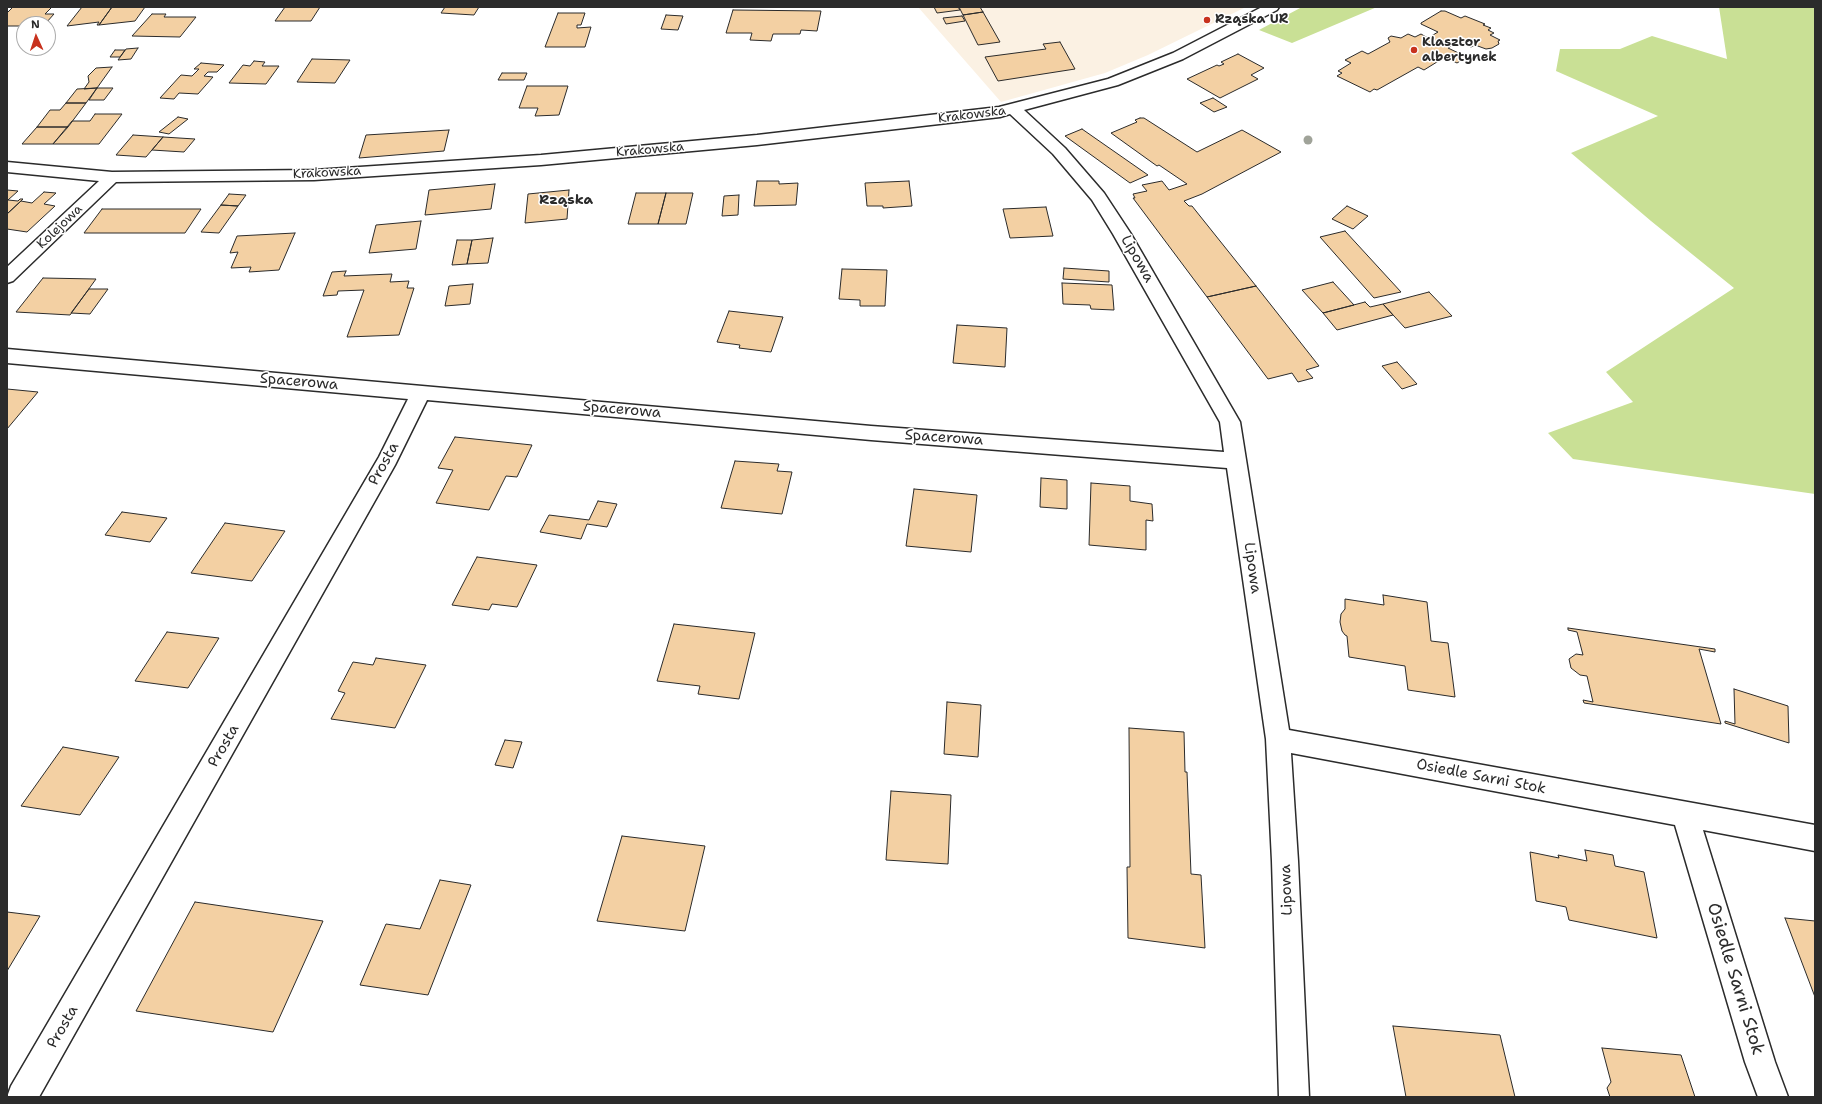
<!DOCTYPE html>
<meta charset="utf-8">
<style>
body{margin:0}
#map{position:relative;width:1822px;height:1104px;overflow:hidden;background:#fff;font-family:"Shantell Sans",sans-serif}
canvas{display:block}
.frame{position:absolute;inset:0;border:8px solid #2b2b2b;pointer-events:none}
.north{position:absolute;left:16px;top:16px;width:40px;height:40px;box-sizing:border-box;background:#fff;border:1px solid #aaa;border-radius:50%;rotate:357deg;font-size:11px;font-weight:700;line-height:16px;text-align:center;color:#2b2b2b}
.north::after{content:'';display:block;margin:auto;width:14px;height:18px;background:#c8321e;clip-path:polygon(50% 0,100% 100%,50% 72%,0 100%)}
</style>
<div id="map">
<canvas width="1822" height="1104"></canvas>
<div class="frame"></div>
<div class="north">N</div>
</div>
<script>
const ctx = document.querySelector('canvas').getContext('2d');
ctx.lineJoin = 'round';
function paint(path, color) {
  ctx.fillStyle = color;
  ctx.fill(path, 'evenodd');
}
function toPath(rows) {
  const path = new Path2D();
  for (const r of rows) {
    path.moveTo(r[0], r[1]);
    for (let i = 2; i < r.length; i += 2) path.lineTo(r[i], r[i + 1]);
  }
  return path;
}
function strokePath(path, color, width, dash) {
  ctx.strokeStyle = color;
  ctx.lineWidth = width;
  ctx.lineCap = dash ? 'butt' : 'round';
  ctx.setLineDash(dash || []);
  ctx.stroke(path);
}
function drawText(font, color, halo, rows, align = 'center') {
  ctx.font = font + ' "Shantell Sans",sans-serif';
  ctx.lineWidth = 3;
  ctx.setLineDash([]);
  ctx.textBaseline = 'middle';
  ctx.strokeStyle = halo;
  ctx.fillStyle = color;
  for (const [text, x, y, turn = 0] of rows) {
    ctx.save();
    ctx.translate(x, y);
    ctx.rotate((+turn || 0) * Math.PI / 180);
    ctx.textAlign = isNaN(turn) ? turn : align;
    if (halo) ctx.strokeText(text, 0, 0);
    ctx.fillText(text, 0, 0);
    ctx.restore();
  }
}
paint(toPath([
 [918,7,1246,7,1148,55,1105,73,1001,102]
]), '#fbf1e3');
paint(toPath([
 [1302,7,1377,7,1292,43,1259,30],
 [1719,7,1815,7,1815,494,1573,459,1548,433,1633,402,1606,372,1734,288,1651,221,1571,153,1658,116,1556,71,1560,49,1620,49,1652,36,1727,59]
]), '#c9e095');
const building = toPath([
 [13,7,52,7,45,14,54,14,46,23,24,24,24,26,7,26,7,13,13,7],
 [82,7,112,7,99,25,97,25,99,22,67,26,82,7],
 [112,7,145,7,135,21,99,25,112,7],
 [285,7,320,7,311,21,275,21,285,7],
 [445,7,479,7,474,15,441,13,445,7],
 [934,7,958,7,960,10,937,13,934,7],
 [959,7,980,7,983,12,963,15,959,7],
 [733,10,821,11,817,31,801,30,800,34,773,34,771,41,750,40,752,33,726,33,733,10],
 [1441,11,1445,11,1461,18,1465,16,1485,24,1483,25,1491,28,1488,30,1494,33,1490,35,1500,40,1498,41,1499,44,1492,48,1486,49,1475,45,1471,47,1464,44,1461,46,1449,42,1446,43,1451,46,1448,48,1467,57,1457,63,1445,57,1424,70,1418,67,1377,90,1374,89,1370,92,1337,76,1342,73,1338,71,1351,63,1345,60,1362,51,1368,54,1390,42,1388,38,1391,36,1401,38,1408,34,1415,37,1421,34,1428,38,1438,32,1421,24,1421,23,1441,11],
 [983,12,1000,42,978,45,963,15,983,12],
 [558,13,585,13,581,25,577,25,577,28,591,27,585,47,545,47,558,13],
 [152,14,166,14,164,17,196,17,180,37,132,36,152,14],
 [666,15,683,16,678,30,661,29,666,15],
 [962,16,965,21,946,24,943,18,962,16],
 [1060,42,1075,69,998,81,985,57,1046,49,1043,44,1060,42],
 [138,48,131,59,118,60,126,49,138,48],
 [115,50,125,50,120,57,110,57,115,50],
 [1238,54,1264,68,1251,75,1258,79,1220,98,1187,79,1217,65,1219,66,1224,64,1221,62,1238,54],
 [312,59,350,60,335,83,297,82,312,59],
 [254,61,265,62,262,66,279,66,266,84,229,83,243,65,250,66,254,61],
 [201,63,224,65,217,72,208,72,204,76,213,77,198,94,179,93,174,99,160,98,181,75,192,76,199,69,194,69,201,63],
 [112,67,97,88,84,89,89,82,88,76,96,68,112,67],
 [502,73,527,73,524,80,498,80,502,73],
 [527,86,568,86,559,115,535,116,538,108,519,108,527,86],
 [97,88,113,88,104,100,89,100,97,88],
 [97,88,86,103,66,103,77,89,97,88],
 [1213,98,1227,107,1214,112,1200,103,1213,98],
 [66,103,86,103,68,127,37,127,50,110,60,110,66,103],
 [95,114,122,114,99,144,53,144,72,121,90,121,95,114],
 [178,117,188,119,169,134,159,132,178,117],
 [1140,118,1144,118,1197,152,1242,130,1281,152,1202,194,1184,201,1189,206,1192,206,1256,286,1207,297,1133,198,1135,198,1133,194,1147,191,1142,185,1162,181,1169,190,1187,184,1159,165,1157,166,1111,133,1137,122,1135,120,1140,118],
 [37,127,68,127,53,144,22,144,37,127],
 [1082,129,1148,175,1130,183,1065,136,1082,129],
 [449,130,444,151,359,158,366,135,449,130],
 [133,135,163,137,146,157,116,155,133,135],
 [163,137,195,139,184,152,152,150,163,137],
 [757,181,779,181,779,184,798,183,796,205,754,206,757,181],
 [909,181,912,206,883,208,883,206,867,206,865,183,909,181],
 [495,184,491,209,425,215,429,190,495,184],
 [7,190,18,191,8,200,18,201,20,199,23,199,7,214,7,190],
 [569,190,567,219,525,223,528,194,569,190],
 [44,192,56,193,44,204,55,206,27,232,7,229,7,214,21,201,32,203,44,192],
 [636,193,666,193,658,224,628,224,636,193],
 [666,193,693,193,686,224,658,224,666,193],
 [229,194,246,195,238,206,221,205,229,194],
 [739,195,738,215,722,216,724,196,739,195],
 [221,205,238,206,219,233,201,232,221,205],
 [1347,206,1368,216,1353,229,1332,219,1347,206],
 [1046,207,1053,236,1010,238,1003,209,1046,207],
 [102,209,201,209,185,233,84,233,102,209],
 [421,221,416,249,369,253,376,225,421,221],
 [1345,231,1401,292,1374,298,1320,237,1345,231],
 [295,233,279,270,249,272,251,267,231,268,238,252,230,253,237,236,295,233],
 [493,238,488,263,467,264,472,240,493,238],
 [457,240,472,240,467,264,452,265,457,240],
 [1064,268,1109,271,1109,282,1063,279,1064,268],
 [842,269,887,270,885,306,860,306,860,300,839,299,842,269],
 [346,271,344,276,392,274,390,282,409,281,407,288,414,288,399,335,347,337,364,290,338,291,337,295,323,296,332,272,346,271],
 [43,278,96,279,70,315,16,312,43,278],
 [1333,282,1354,305,1323,313,1302,290,1333,282],
 [1062,283,1112,285,1114,310,1091,309,1090,305,1063,304,1062,283],
 [473,284,470,304,445,306,449,286,473,284],
 [1256,286,1319,366,1306,370,1313,378,1298,382,1292,373,1268,379,1207,297,1256,286],
 [89,289,108,289,90,314,71,313,89,289],
 [1429,292,1452,316,1405,328,1383,304,1429,292],
 [1365,302,1370,307,1383,304,1393,315,1337,330,1323,313,1365,302],
 [729,311,783,317,771,352,739,348,740,345,717,342,729,311],
 [957,325,1007,328,1005,367,953,363,957,325],
 [1397,362,1417,384,1402,389,1382,366,1397,362],
 [7,389,38,392,7,429,7,389],
 [455,437,532,445,517,477,506,476,489,510,436,503,453,470,438,468,455,437],
 [735,461,779,464,777,471,792,472,782,514,721,508,735,461],
 [1041,478,1067,480,1067,509,1040,507,1041,478],
 [1091,483,1130,486,1130,501,1152,504,1153,521,1146,520,1146,550,1089,545,1091,483],
 [914,489,977,495,971,552,906,546,914,489],
 [598,501,617,504,607,527,587,524,581,539,540,532,549,515,589,520,598,501],
 [122,512,167,518,150,542,105,535,122,512],
 [225,523,285,531,252,581,191,573,225,523],
 [477,557,537,565,517,607,492,604,489,610,452,605,477,557],
 [1383,595,1427,602,1431,641,1448,643,1455,697,1408,690,1405,666,1349,657,1347,636,1345,635,1342,631,1340,622,1341,614,1345,609,1345,599,1384,605,1383,595],
 [674,624,755,633,739,699,698,694,700,686,657,681,674,624],
 [1568,628,1715,649,1715,652,1699,649,1721,724,1584,703,1583,700,1593,702,1587,676,1580,675,1571,668,1569,659,1576,654,1583,655,1577,632,1568,630,1568,628],
 [167,632,219,638,188,688,135,681,167,632],
 [376,658,426,665,395,728,331,719,345,693,338,691,353,662,373,665,376,658],
 [1734,689,1788,706,1789,743,1725,723,1725,721,1735,724,1734,689],
 [947,702,981,705,978,757,944,754,947,702],
 [1129,728,1184,732,1185,772,1187,772,1191,874,1201,875,1205,948,1128,938,1127,867,1130,867,1129,728],
 [505,740,522,742,513,768,495,765,505,740],
 [63,747,119,757,80,815,21,806,63,747],
 [891,791,951,795,948,864,886,860,891,791],
 [622,836,705,846,685,931,597,921,622,836],
 [1585,850,1613,855,1615,866,1644,872,1657,938,1569,920,1566,907,1536,901,1530,852,1559,858,1558,855,1587,861,1585,850],
 [440,880,471,885,428,995,360,985,386,924,420,929,440,880],
 [195,902,323,921,273,1032,136,1011,195,902],
 [7,912,40,916,7,971,7,912],
 [1785,918,1815,921,1815,997,1785,918],
 [1393,1026,1500,1035,1515,1097,1406,1097,1393,1026],
 [1602,1048,1681,1055,1695,1097,1610,1097,1607,1088,1611,1082,1602,1048]
]);
paint(building, '#f3d0a3');
strokePath(building, '#2b2b2b', 1);
const minor = toPath([
 [1262,7,1279,7,1277,10,1183,59,1118,85,1024,110,1065,148,1104,193,1131,234,1240,422,1289,730,1815,825,1815,851,1703,830,1775,1062,1788,1097,1758,1097,1745,1062,1675,825,1291,753,1298,861,1309,1097,1279,1097,1272,861,1266,739,1227,468,871,440,427,400,395,465,39,1097,7,1097,11,1086,379,457,408,399,7,363,7,349,871,426,1224,452,1220,422,1113,234,1092,200,1053,154,1010,114,1000,117,757,145,541,165,314,180,116,182,13,281,7,283,7,267,99,181,7,172,7,162,112,172,314,170,541,155,757,135,999,107,1108,79,1173,53,1262,7]
]);
strokePath(minor, '#2b2b2b', 3);
paint(minor, '#fff');
ctx.fillStyle = '#a0a399';
for (const [x, y] of [
 [1308,140]
]) {
  ctx.beginPath();
  ctx.arc(x, y, 4.5, 0, 2 * Math.PI);
  ctx.fill();
}
for (const [x, y, r, color] of [
 [1207,20,4,"#c8321e"],
 [1414,50,4,"#c8321e"]
]) {
  const dot = new Path2D();
  dot.arc(x, y, r, 0, 2 * Math.PI);
  ctx.fillStyle = color;
  ctx.fill(dot);
  strokePath(dot, '#fff', 1.5);
}
drawText('bold 13px', '#2b2b2b', '#fff', [
 ["Rząska UR",1215,20],
 ["Klasztor",1422,43],
 ["albertynek",1422,58]
], 'left');
drawText('13px', '#2b2b2b', '#fff', [
 ["Krakowska",972,115,-7],
 ["Krakowska",650,150,-5],
 ["Krakowska",327,173,-3],
 ["Kolejowa",60,227,-44]
]);
drawText('bold 14px', '#2b2b2b', '#fff', [
 ["Rząska",566,200]
]);
drawText('15px', '#2b2b2b', '#fff', [
 ["Lipowa",1137,259,60],
 ["Spacerowa",299,382,5],
 ["Spacerowa",622,410,5],
 ["Spacerowa",944,438,4],
 ["Prosta",384,464,-61],
 ["Lipowa",1252,568,82],
 ["Prosta",224,746,-60],
 ["Osiedle Sarni Stok",1481,777,11],
 ["Lipowa",1287,890,-92],
 ["Prosta",63,1027,-60]
]);
drawText('18px', '#2b2b2b', '#fff', [
 ["Osiedle Sarni Stok",1735,979,73]
]);
</script>
